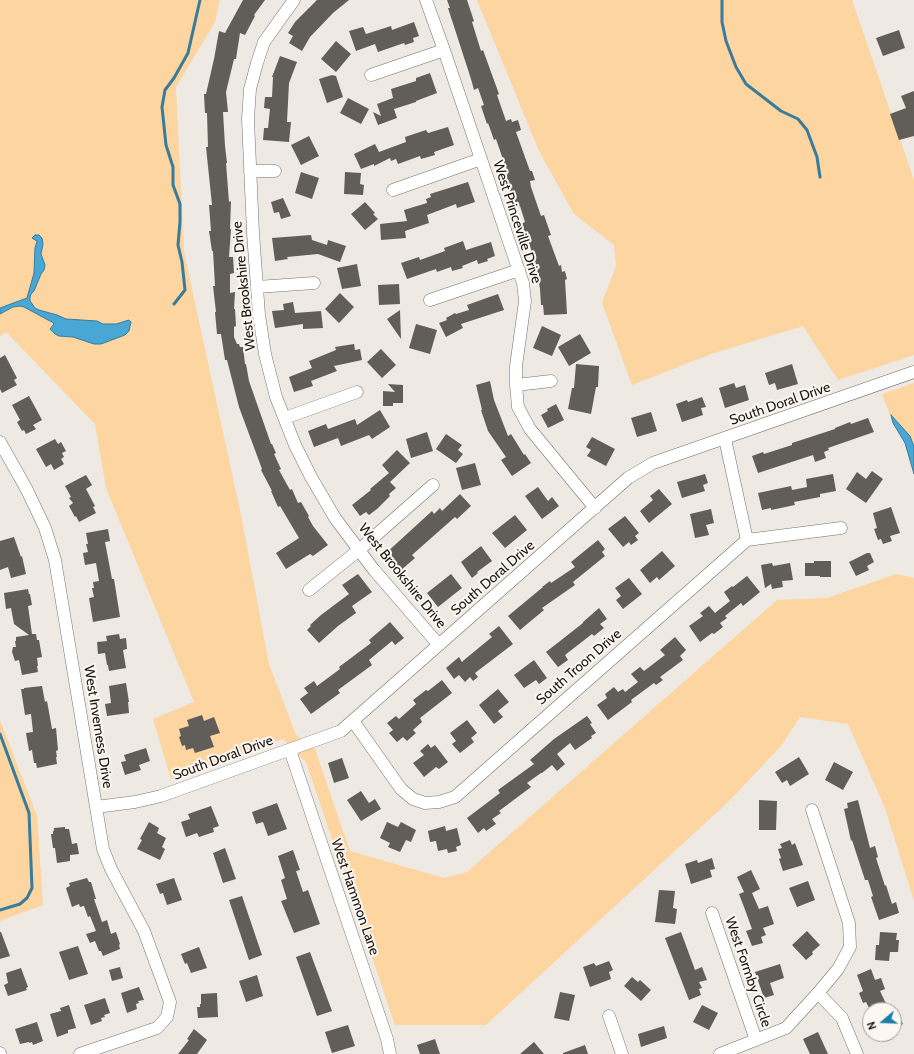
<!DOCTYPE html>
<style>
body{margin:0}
#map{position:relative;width:914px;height:1054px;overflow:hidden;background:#eee9e3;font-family:Cabin,sans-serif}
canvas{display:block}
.north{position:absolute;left:862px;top:1002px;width:40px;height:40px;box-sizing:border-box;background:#fcf7f0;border:1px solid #a09d98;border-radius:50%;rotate:251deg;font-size:11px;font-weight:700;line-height:16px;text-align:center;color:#171513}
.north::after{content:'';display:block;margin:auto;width:14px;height:18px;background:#1a80aa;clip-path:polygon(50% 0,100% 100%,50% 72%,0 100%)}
</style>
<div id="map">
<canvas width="914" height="1054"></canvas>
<div class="north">N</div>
</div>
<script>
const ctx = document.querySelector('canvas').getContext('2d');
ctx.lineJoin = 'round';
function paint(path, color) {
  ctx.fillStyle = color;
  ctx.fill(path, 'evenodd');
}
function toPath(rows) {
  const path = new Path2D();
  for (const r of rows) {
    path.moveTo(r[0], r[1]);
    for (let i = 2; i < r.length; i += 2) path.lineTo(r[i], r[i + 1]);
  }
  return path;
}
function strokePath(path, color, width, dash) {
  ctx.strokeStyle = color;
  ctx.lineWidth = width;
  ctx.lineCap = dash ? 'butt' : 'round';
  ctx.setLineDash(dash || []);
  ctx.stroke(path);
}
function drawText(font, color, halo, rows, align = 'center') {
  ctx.font = font + ' Cabin,sans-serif';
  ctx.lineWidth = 4;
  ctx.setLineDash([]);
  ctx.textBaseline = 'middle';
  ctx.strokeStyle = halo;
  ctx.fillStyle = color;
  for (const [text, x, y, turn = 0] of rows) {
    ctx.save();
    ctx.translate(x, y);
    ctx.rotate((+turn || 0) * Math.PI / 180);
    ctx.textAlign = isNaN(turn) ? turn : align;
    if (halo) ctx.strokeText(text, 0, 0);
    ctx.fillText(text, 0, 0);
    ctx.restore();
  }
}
paint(toPath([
 [0,0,220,0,215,22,176,87,184,252,241,515,269,664,296,735,315,749,350,851,444,878,467,872,777,600,827,598,896,574,914,578,914,901,885,808,848,724,800,717,781,746,728,802,486,1025,395,1025,306,762,283,739,171,779,153,719,194,702,106,488,95,424,6,332,0,336],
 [477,0,852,0,914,180,914,355,838,380,803,326,711,354,632,385,602,303,616,266,614,245,574,214,539,151],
 [914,383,914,474,905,443,893,423,882,394],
 [0,720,37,816,43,905,0,921]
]), '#fcd5a0');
const water = toPath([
 [35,235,39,235,42,238,43,244,41,254,45,265,44,270,41,274,34,291,31,294,30,297,30,301,35,308,39,310,57,315,66,319,97,321,103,324,116,324,129,320,131,322,129,331,125,335,101,344,94,344,73,337,59,336,55,334,50,329,54,324,52,322,48,320,24,307,20,306,13,307,0,314,0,308,27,298,34,273,35,248,37,241,32,238,35,235],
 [891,415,910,436,914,447,914,474,905,443,893,423,891,415]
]);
paint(water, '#48a7d5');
strokePath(water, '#397b9b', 1);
strokePath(toPath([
 [722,0,722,22,726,41,736,67,746,84,781,111,798,119,807,130,817,157,820,177],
 [174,304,185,290,182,262,178,245,180,222,180,204,173,185,173,167,166,145,162,107,165,90,174,78,188,53,200,0],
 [0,734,29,813,32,888,27,898,20,904,0,910]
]), '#397b9b', 3);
paint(toPath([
 [243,0,265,0,254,15,255,16,245,35,240,33,236,59,234,59,226,92,228,112,223,112,225,146,227,163,226,163,229,202,231,201,230,229,231,229,229,257,233,257,234,273,230,274,230,293,235,292,234,309,235,309,236,326,234,327,234,337,237,344,239,344,240,347,243,347,245,364,246,364,249,381,271,444,272,444,276,453,274,454,281,469,279,470,290,490,292,489,298,503,301,502,309,516,308,517,313,526,328,545,313,556,310,554,286,569,276,553,299,538,280,506,278,507,271,491,272,491,261,470,262,469,239,407,227,360,225,360,221,334,217,334,215,312,216,312,213,286,215,286,213,251,212,251,209,231,211,231,209,205,212,205,206,147,208,147,207,113,205,113,204,94,206,94,214,59,219,31,225,33],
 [317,0,349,0,333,13,310,37,302,51,289,43,293,36,288,33,295,22],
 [447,0,467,0,474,21,472,22,481,51,483,50,499,94,497,95,506,121,511,119,512,122,518,120,521,130,516,132,530,171,532,171,535,180,530,181,531,187,541,216,544,215,551,235,548,236,559,266,561,265,562,272,565,271,567,279,565,280,567,314,544,315,543,305,541,305,540,289,537,270,538,270,526,234,525,234,521,224,525,222,520,206,515,208,505,175,508,174,496,139,494,140,488,123,487,124,481,106,484,105,478,88,474,90,471,79,448,8,450,8],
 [414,22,419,36,413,38,414,42,405,45,404,43,378,52,375,44,356,51,349,31,363,27,366,34,391,26,392,30],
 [899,30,905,48,883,56,876,38],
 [336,41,351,54,336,72,321,59],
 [280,56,297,62,289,83,287,122,291,122,289,142,263,140,264,128,268,128,270,109,264,108,265,97,272,97,273,77,272,77],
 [430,73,437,93,416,101,416,102,394,109,397,118,378,125,373,112,381,116,377,104,393,98,391,89,416,81,416,78],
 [332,75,336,76,343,97,327,103,319,79],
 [914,91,914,136,899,140,890,114,906,108,901,96],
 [348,98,369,109,361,124,340,113],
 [448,127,454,145,434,152,435,155,421,159,420,156,398,164,396,159,391,161,390,158,374,166,374,164,361,169,354,154,375,144,379,152,406,142,405,137,426,130,428,133],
 [309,136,319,156,301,165,291,145],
 [301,172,319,178,312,199,295,193],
 [345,172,361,173,360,184,364,185,363,195,344,194],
 [468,182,475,202,457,208,456,204,427,215,429,223,405,231,406,238,381,240,380,224,407,221,404,210,427,203,426,199,431,197,430,194],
 [283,198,291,216,281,219,279,212,274,213,271,202],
 [365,202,375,213,373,214,378,219,365,230,351,214],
 [311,235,312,240,327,245,328,240,346,246,340,262,318,254,287,257,288,259,275,261,272,238],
 [463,241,466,250,491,242,495,256,487,259,488,261,478,264,477,260,462,266,463,268,452,271,451,267,437,272,436,269,407,279,401,263,419,257,420,260,445,251,444,248],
 [357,264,361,286,342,289,337,268],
 [399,284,400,304,379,305,378,285],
 [340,293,354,307,339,323,325,309],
 [498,294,504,310,461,324,463,328,446,337,439,323,447,320,446,318,455,313,456,314,469,310,467,305],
 [293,302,295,313,321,311,323,328,303,329,303,324,275,328,272,311,284,310,283,304],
 [400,310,401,339,387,319],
 [416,324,437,330,430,354,409,348],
 [542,326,561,335,552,356,533,348],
 [580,334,591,353,569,366,558,347],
 [354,344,355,350,360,349,362,360,334,366,337,371,311,381,313,386,294,392,289,377,312,368,309,361,336,350,335,347],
 [381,349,396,365,382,378,367,362],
 [5,355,17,378,14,380,17,385,2,393,0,389,0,358],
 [576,364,599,366,598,387,596,387,591,414,568,409,572,388,574,388],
 [792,364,798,384,777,390,775,383,769,385,765,373],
 [490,381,494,400,508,436,511,434,524,455,525,454,531,463,512,476,501,460,506,457,488,431,481,410,482,410,476,385],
 [734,383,736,388,745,385,749,400,725,408,719,388],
 [388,384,403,385,403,403,393,403,393,406,383,406,383,391,395,392],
 [29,396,42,420,33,425,36,429,26,434,24,430,22,431,17,422,20,420,12,405],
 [702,397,706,407,701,408,703,415,682,422,676,404,687,400,688,402],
 [556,404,564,420,548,428,541,415,548,411,547,409],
 [380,410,390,427,372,439,369,435,341,446,338,438,314,447,308,431,326,424,328,429,355,419,357,425],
 [651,412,657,431,637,437,631,418],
 [868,418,874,432,828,448,829,450,824,452,826,458,815,462,813,455,758,473,752,456,763,452,764,454,792,445,792,443,835,429,835,428,850,422,851,424],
 [427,432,433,451,411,458,406,439],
 [446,434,462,445,458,450,463,454,456,463,436,449],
 [592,437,615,449,606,466,587,456,591,450,586,447],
 [55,439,58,444,61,442,66,451,62,453,64,457,61,459,64,464,54,470,51,464,46,467,36,449],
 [397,450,410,463,390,482,396,488,389,494,390,496,377,509,369,515,366,512,360,516,352,505,371,490,370,489,389,473,382,465],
 [475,463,481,485,462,490,456,468],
 [872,471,883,479,866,503,846,489,857,472,866,479],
 [705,474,708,483,703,485,705,491,682,498,677,482],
 [833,474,836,491,820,494,820,497,794,502,795,505,771,510,771,508,762,510,758,493,791,486,792,490,807,487,806,479],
 [86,475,92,485,86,489,95,506,93,507,96,513,79,522,76,516,75,517,69,506,73,503,69,498,71,497,65,486],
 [538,487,548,501,552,497,559,506,542,519,525,496],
 [659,489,672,504,649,523,640,511,653,500,650,496],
 [460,494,471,506,457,519,455,517,438,532,412,555,415,558,400,571,385,554,432,511,434,514,440,508,442,511],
 [891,507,900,533,890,536,892,541,883,544,881,539,878,540,874,529,877,528,873,513],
 [711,509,714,523,706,525,709,535,695,538,690,514],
 [515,515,527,530,505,548,492,533],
 [625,516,639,533,635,536,638,540,631,545,629,542,623,547,608,529],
 [108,529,110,541,105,542,112,579,114,579,120,617,93,622,89,598,94,597,92,588,94,588,93,582,99,581,96,563,85,565,83,553,88,552,86,544,88,544,86,533],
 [14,537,21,557,22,556,26,574,11,578,8,567,0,570,0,541],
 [598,540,605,549,602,552,605,556,573,582,575,585,542,608,544,610,520,630,508,616,543,587,542,587,550,581,551,583,575,567,571,562],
 [481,546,492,561,477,572,478,573,472,578,461,562],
 [662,551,675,566,659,580,657,577,650,583,640,570],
 [867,553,870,553,874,562,867,566,869,570,856,576,849,562],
 [814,561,831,561,831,577,820,577,820,576,805,576,805,563,814,563],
 [772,563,773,566,790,563,793,580,782,581,783,587,772,589,771,584,765,588,761,565],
 [358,574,372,592,352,606,356,613,338,626,319,643,307,630,311,626,310,625,321,615,349,594,342,585],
 [451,574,462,588,438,607,427,593],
 [747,576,760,592,743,606,741,603,725,616,727,618,720,623,723,627,714,634,712,633,700,642,689,626,703,616,700,613,709,606,715,613,730,601,724,592,732,586,733,587],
 [629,578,642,594,623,609,616,600,621,596,615,588],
 [28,589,29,594,30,594,32,605,28,606,32,634,36,634,37,640,39,640,42,657,37,658,38,666,37,666,38,672,22,675,19,660,15,661,12,652,13,647,16,647,15,641,16,641,16,637,29,635,14,624,11,608,6,609,4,593],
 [599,608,607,619,600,624,604,628,594,636,592,634,565,655,568,660,558,667,546,652,583,623,583,622],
 [390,622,404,638,395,645,392,641,369,660,372,665,338,690,340,693,311,714,300,699,308,693,304,688,314,681,317,686,340,669,339,667,371,643,369,640],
 [499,626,513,644,475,673,478,677,473,681,470,677,465,682,459,675,454,679,446,668,459,657,462,662,464,660,492,637,489,634],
 [119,634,120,639,126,638,127,649,123,650,126,668,109,671,108,665,107,665,105,653,98,654,97,642,107,641,106,636],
 [675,637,686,650,680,656,683,660,660,677,663,680,656,685,654,683,631,700,632,702,608,720,597,705,607,698,605,694,614,687,618,692,623,689,625,692,638,682,631,674,640,667,644,671,665,655,660,650],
 [534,660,547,678,539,684,536,680,524,688,514,675],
 [442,680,452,693,420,718,422,722,413,730,416,733,407,741,403,737,397,742,389,733,393,730,387,723,396,716,399,719,416,704,413,700,426,690,428,691],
 [126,683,129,702,128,702,129,713,107,716,105,704,111,703,109,686],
 [42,686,45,702,47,701,52,729,56,728,58,750,56,751,57,757,56,757,57,764,37,768,36,763,34,763,32,750,29,751,28,744,28,745,26,733,33,732,31,714,25,715,21,689,24,689,24,688],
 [498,689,509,702,498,711,503,717,494,724,479,705],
 [202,715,204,721,214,717,220,733,210,736,214,747,195,753,193,748,186,750,185,745,182,746,179,737,181,736,179,729,189,726,187,720],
 [587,716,592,723,590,724,596,733,591,736,592,738,575,750,570,743,557,754,565,764,557,771,552,765,542,773,541,773,527,783,531,787,499,811,501,813,492,819,496,824,486,831,484,828,478,833,467,818,500,793,498,790,534,764,530,760,554,739],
 [467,720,477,733,471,738,474,742,460,753,452,744,456,741,450,733],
 [428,744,431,748,435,745,448,762,439,769,436,767,424,777,413,763,424,755,420,751],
 [146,748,150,761,139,765,141,770,125,775,121,762,126,761,124,755],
 [799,757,809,774,790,786,787,780,782,783,775,772],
 [342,758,349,778,334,783,328,763],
 [834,762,853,772,843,790,825,780],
 [361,791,369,803,375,799,381,809,361,821,347,800],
 [759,800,777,801,776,830,759,830],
 [858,800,870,848,875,846,878,857,876,858,885,886,886,885,892,904,896,902,899,913,879,920,871,897,873,896,868,880,865,880,852,840,851,841,844,809,848,808,847,803],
 [277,803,287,829,268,836,263,822,256,824,252,812],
 [211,806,219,826,213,828,214,832,199,837,197,833,186,837,181,822,190,819,188,814],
 [149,822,159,828,157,833,166,838,162,847,165,849,160,860,137,849,142,840,140,839],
 [387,822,398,827,401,822,416,830,411,842,406,840,400,852,388,847,390,843,380,838],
 [445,826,446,831,457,828,461,845,456,847,457,851,448,853,447,849,438,851,436,841,430,842,428,831],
 [65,827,65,829,69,829,72,844,77,843,79,854,70,855,70,861,57,863,55,848,53,848,51,834,53,834,53,831,54,831,54,828],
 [790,840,792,845,795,843,803,865,783,871,779,859,781,858,778,849,782,848,780,844],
 [225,848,236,879,223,883,213,853],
 [293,850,300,870,296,871,303,892,308,890,320,924,294,933,281,901,287,899,281,880,285,878,278,856],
 [712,858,715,869,710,870,712,877,691,884,685,864,697,860,698,863],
 [751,870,760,889,752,893,759,909,768,906,774,924,763,928,766,935,761,937,763,943,752,946,746,931,752,929,744,907,739,894,744,892,737,877],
 [87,878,89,882,91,882,96,899,94,899,102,922,107,920,111,934,116,932,120,944,119,945,120,949,103,956,101,951,99,951,95,941,90,943,86,934,96,931,90,916,88,917,84,906,80,907,79,904,72,907,66,888,70,886,69,883],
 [174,878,182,900,167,905,163,893,160,894,156,884],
 [808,881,815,900,797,907,789,888],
 [659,890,675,891,673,908,677,909,675,924,655,922],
 [242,896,262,955,249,960,229,900],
 [807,931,820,945,812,952,813,954,806,960,792,945],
 [0,932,1,932,10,956,0,959],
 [681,932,695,970,702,967,707,980,699,982,702,988,699,989,701,995,689,1000,665,938],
 [880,932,897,933,896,940,899,940,898,952,890,952,889,961,875,960,876,945,879,945],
 [78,946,88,974,69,980,59,952],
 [199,947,207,968,191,973,187,963,185,964,181,954],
 [310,952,332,1011,317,1016,296,957],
 [609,961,613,970,609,972,611,979,590,987,583,967,594,963,596,966],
 [780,964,784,978,770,983,774,995,764,998,755,972],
 [120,967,123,978,112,981,109,970],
 [21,968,28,987,26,988,27,990,8,996,4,985,8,983,6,973],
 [871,969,875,980,881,978,885,989,880,991,889,1010,870,1010,866,1002,863,1003,859,993,863,991,857,975],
 [257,975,263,996,246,1002,239,981],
 [632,977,638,982,640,980,651,990,641,1001,624,986],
 [139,987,144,1000,138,1001,139,1003,136,1004,137,1009,127,1013,121,993],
 [560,992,575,995,569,1021,554,1018],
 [217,993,218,1017,198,1018,197,1007,200,1007,200,1004,201,1004,201,994],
 [105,998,110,1013,104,1015,105,1017,101,1018,102,1021,91,1025,84,1005],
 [69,1005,76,1028,68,1030,68,1033,57,1037,50,1014,61,1011,60,1008],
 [702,1005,718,1013,709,1030,693,1022],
 [894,1007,903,1024,894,1029],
 [37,1022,43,1041,33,1045,32,1042,29,1043,29,1042,20,1044,15,1029],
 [348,1025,355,1046,332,1053,325,1032],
 [664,1026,667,1038,641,1047,638,1034],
 [194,1029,207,1040,197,1054,178,1054,189,1040,187,1039],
 [818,1032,828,1054,810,1054,803,1039],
 [435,1039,440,1054,420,1054,417,1045],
 [534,1042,544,1054,520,1054],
 [585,1045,588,1054,563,1054,563,1053]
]), '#615d58');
const minor = toPath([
 [294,0,264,42,257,63,250,89,248,119,253,233,259,315,265,354,276,397,295,445,311,477,335,518,374,570,439,645],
 [426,0,444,50,523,283,525,301,516,366,516,385,518,407,530,429,595,508],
 [371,75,444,50],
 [250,171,275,171],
 [393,190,481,159],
 [257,287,314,283],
 [430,300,519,270],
 [516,385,551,381],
 [285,418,357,392],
 [725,439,747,540],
 [0,442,27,490,45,528,55,560,103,849,111,869,144,931,170,1002,167,1017,157,1028,80,1054],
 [747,540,841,528],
 [309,590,359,550,433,485],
 [353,721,401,789,413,799,425,803,439,802,455,797,747,540],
 [290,750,387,1039,390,1054],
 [96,807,135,802,161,796,341,731,628,478,653,463,914,372],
 [712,913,756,1040],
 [818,993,842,1018,857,1054],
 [609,1016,622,1054],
 [0,1053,0,1054],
 [720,1054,786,1028,818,993,838,969,850,947,849,923,812,810]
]);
strokePath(minor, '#76716c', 13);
strokePath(minor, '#fff', 12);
drawText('14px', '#171513', '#fcf7f0', [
 ["West Princeville Drive",517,222,72],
 ["West Brookshire Drive",244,286,-96],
 ["South Doral Drive",780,404,-19],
 ["West Brookshire Drive",402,576,51],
 ["South Doral Drive",493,578,-41],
 ["South Troon Drive",579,667,-41],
 ["West Inverness Drive",98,727,81],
 ["South Doral Drive",223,758,-20],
 ["West Hammon Lane",355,897,71],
 ["West Formby Circle",748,972,71]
]);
</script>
